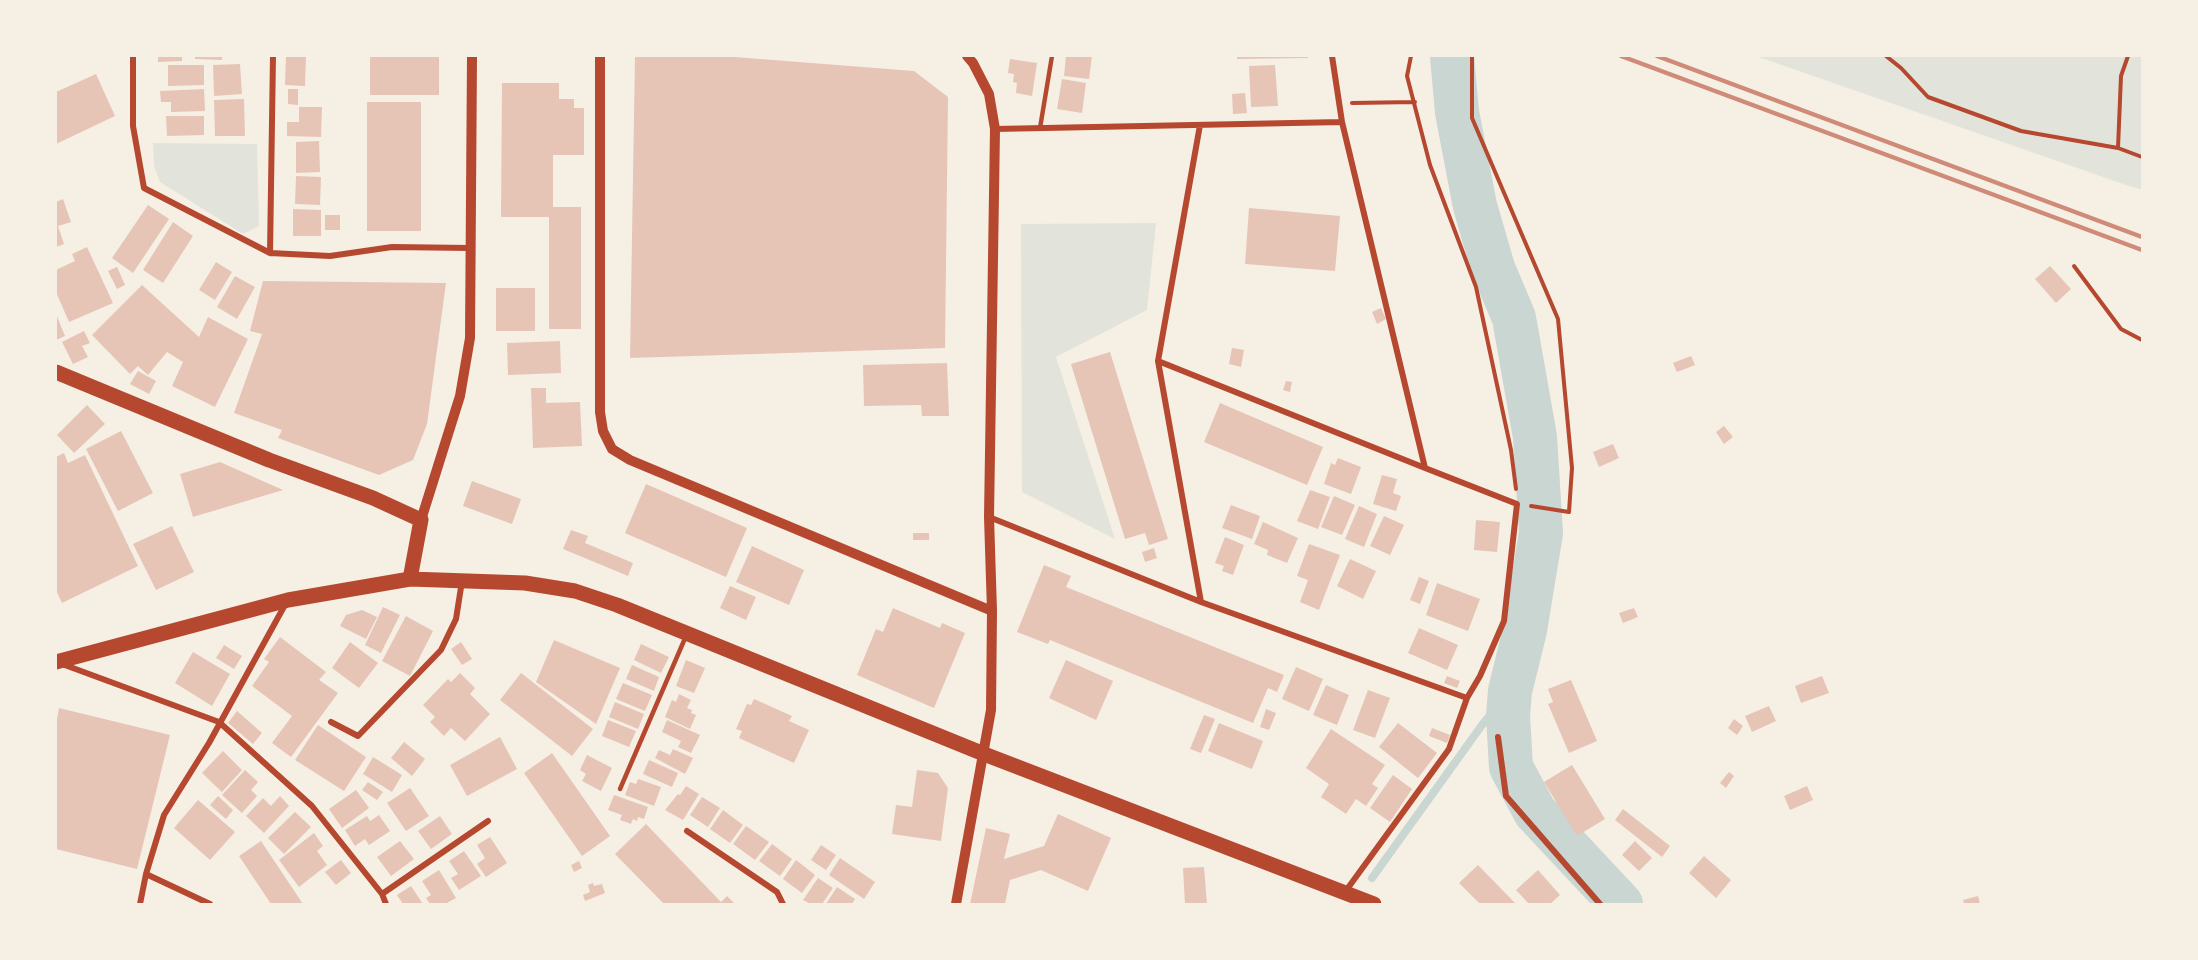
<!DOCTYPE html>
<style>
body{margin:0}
#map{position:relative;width:2198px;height:960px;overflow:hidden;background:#f6efe4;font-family:"Times New Roman",serif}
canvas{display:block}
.frame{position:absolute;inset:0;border:57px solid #f6efe4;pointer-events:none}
</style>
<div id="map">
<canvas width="2198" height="960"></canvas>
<div class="frame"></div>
</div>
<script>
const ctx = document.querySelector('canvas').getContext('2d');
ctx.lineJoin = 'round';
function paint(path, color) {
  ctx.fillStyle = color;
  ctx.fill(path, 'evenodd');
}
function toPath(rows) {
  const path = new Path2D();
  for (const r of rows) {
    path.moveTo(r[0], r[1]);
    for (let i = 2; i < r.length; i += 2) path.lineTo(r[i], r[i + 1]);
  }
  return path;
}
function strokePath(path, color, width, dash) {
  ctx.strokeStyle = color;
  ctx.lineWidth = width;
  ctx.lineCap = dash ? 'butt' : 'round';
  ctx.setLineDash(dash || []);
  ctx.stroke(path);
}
paint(toPath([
 [1756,56,2142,56,2142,190,2126,185],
 [153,143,257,144,259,226,243,234,160,182,154,166],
 [1156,223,1147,310,1056,357,1115,539,1022,492,1021,224]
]), '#e2e4dc');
strokePath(toPath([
 [1372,878,1482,725,1510,691]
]), '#c9d6d2', 8);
strokePath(toPath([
 [1452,56,1457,112,1475,206,1493,268,1514,318,1535,437,1541,533,1525,630,1510,691,1508,716,1511,767,1535,812,1621,904]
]), '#c9d6d2', 44);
paint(toPath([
 [158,56,182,56,182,61,158,62],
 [195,56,222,56,222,60,195,59],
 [286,56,306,56,305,86,285,85],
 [370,56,439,56,439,95,370,95],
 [635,56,722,56,914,71,948,97,945,348,630,358],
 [1066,56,1092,56,1089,79,1064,76],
 [1237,56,1308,56,1308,58,1237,59],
 [1010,59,1037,63,1032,96,1016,93,1017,83,1013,82,1014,74,1008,73],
 [240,64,242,94,214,96,213,65],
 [168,65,204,65,204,85,168,86],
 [1275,65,1278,106,1251,107,1249,66],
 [96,74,115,116,56,144,56,92],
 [1062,79,1086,83,1082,113,1057,109],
 [502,83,559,83,559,99,574,99,574,108,584,108,584,155,553,155,553,207,581,207,581,329,549,329,549,217,501,217],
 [204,89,205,111,171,112,171,102,161,102,160,91],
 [288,89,298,89,298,105,288,104],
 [1245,93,1247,113,1233,114,1232,94],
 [244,99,245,136,215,136,214,100],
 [367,102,421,102,421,231,367,231],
 [299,107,322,107,321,137,287,136,287,122,299,122],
 [166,116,204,116,204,135,167,136],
 [319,141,320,172,296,173,296,142],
 [296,176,321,177,320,205,295,204],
 [63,199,71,222,58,226,64,244,56,247,56,202],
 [148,205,169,219,133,273,112,258],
 [1249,208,1340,216,1335,271,1245,264],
 [293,209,321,210,321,236,293,236],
 [325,215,340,215,340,230,325,230],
 [173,222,193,236,163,283,143,270],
 [87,247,113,303,69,322,56,292,56,270,75,261,72,254],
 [216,262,232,272,215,300,199,290],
 [2050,266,2071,289,2056,303,2035,279],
 [117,267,125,285,117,289,108,271],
 [235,276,255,287,237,319,217,307],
 [263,281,446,283,427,424,413,460,379,475,278,438,282,430,234,413,262,334,250,331],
 [142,285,199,337,208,317,248,339,215,407,172,386,183,362,167,352,148,375,138,366,130,374,92,335],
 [496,288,535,288,535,331,496,331],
 [1381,308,1386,319,1377,324,1372,312],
 [56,314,65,336,56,340],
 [84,331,90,343,82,346,88,357,73,364,62,342],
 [560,341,561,373,508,375,507,343],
 [1232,348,1244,350,1241,367,1229,364],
 [1110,352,1168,539,1149,545,1145,533,1125,539,1071,364],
 [1691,356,1695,365,1677,372,1673,363],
 [947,363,949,416,922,416,921,405,864,406,863,365],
 [138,371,156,381,149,394,130,384],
 [1286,381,1292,382,1290,392,1283,390],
 [531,388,546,388,546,403,580,402,582,446,533,448],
 [1220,403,1323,447,1307,485,1204,442],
 [87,405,105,424,74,453,57,435],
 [1724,426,1733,437,1724,444,1716,432],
 [121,431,153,493,118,511,86,449],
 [1613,444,1619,458,1599,467,1593,452],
 [64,453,68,463,85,455,138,566,62,603,56,590,56,457],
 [1338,458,1361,467,1351,494,1324,484,1331,463,1335,465],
 [220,462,283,490,193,517,180,474],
 [1382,475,1397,479,1393,493,1401,496,1396,511,1373,504],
 [472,481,521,499,512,524,463,506],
 [646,484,747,528,726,577,625,533],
 [1310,490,1330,497,1318,529,1297,521],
 [1334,496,1355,505,1342,535,1321,527],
 [1231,505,1260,516,1252,539,1222,528],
 [1359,506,1377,514,1364,547,1345,539],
 [1384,516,1404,525,1390,555,1370,546],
 [1476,520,1500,522,1497,552,1474,550],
 [1263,522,1298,538,1287,563,1267,555,1268,550,1254,544],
 [172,526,194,572,156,590,133,544],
 [571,530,588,536,585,543,633,563,628,576,563,549],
 [913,533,929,533,929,540,913,540],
 [1225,537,1244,545,1233,575,1222,571,1224,566,1215,563],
 [1309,544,1340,555,1319,610,1300,602,1308,580,1297,576],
 [752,546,804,570,789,605,736,582],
 [1154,548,1157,558,1145,562,1142,552],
 [1350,559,1376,571,1363,599,1337,586],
 [1044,565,1071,576,1066,587,1284,675,1277,692,1268,688,1253,723,1050,640,1048,644,1017,632],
 [1419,577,1429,581,1420,604,1410,600],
 [1437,583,1480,599,1468,631,1426,615],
 [730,586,756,597,746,620,720,608],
 [383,607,400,615,381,653,365,645],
 [893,608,940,628,942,623,965,633,934,708,857,675,876,629,883,632],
 [1634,608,1638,617,1623,623,1619,613],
 [362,610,377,617,366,639,340,626,346,615],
 [406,616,433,631,410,676,382,661],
 [1419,628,1458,645,1447,670,1408,653],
 [280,637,326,672,319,680,338,693,291,757,272,743,292,716,252,686,269,662,264,659],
 [554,640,620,668,596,724,536,682],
 [350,642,378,663,359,688,332,668],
 [461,642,472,659,462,665,451,649],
 [641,644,669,657,661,673,634,660],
 [224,645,242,656,234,669,216,658],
 [193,652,230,674,212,706,175,683],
 [686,660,705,668,694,693,676,686],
 [1066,660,1113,681,1096,720,1049,698],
 [632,665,659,677,654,691,626,679],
 [1296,667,1323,679,1309,711,1282,699],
 [460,673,475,688,470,694,490,714,465,741,451,728,444,736,430,722,435,717,423,705,448,679,451,682],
 [521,673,593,729,572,756,500,700],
 [1447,676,1460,681,1457,688,1444,683],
 [1822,676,1829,693,1801,703,1795,686],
 [1571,680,1597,741,1569,753,1548,704,1553,702,1548,689],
 [623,683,652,695,645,711,616,699],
 [1326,685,1349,695,1337,725,1313,715],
 [1368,690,1390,698,1375,738,1353,730],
 [679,694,691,700,687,708,692,710,691,713,696,715,690,729,665,717,672,700,676,702],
 [754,699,792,716,789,721,809,730,794,763,739,738,742,731,736,729,747,704,751,705],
 [615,702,644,714,638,729,609,717],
 [1769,706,1776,721,1752,732,1745,716],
 [59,708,170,735,137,869,56,849,56,724],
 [1266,709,1276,713,1269,730,1260,727],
 [237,711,262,733,253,744,228,723],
 [1204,715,1215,719,1201,753,1190,749],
 [1734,719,1743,726,1737,735,1728,728],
 [608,720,636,731,629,747,602,736],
 [667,720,700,735,691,753,678,747,681,741,662,732],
 [1219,723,1263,741,1252,769,1208,751],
 [1398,723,1437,753,1418,778,1379,747],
 [318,725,366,757,344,791,295,760],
 [1432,728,1450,735,1447,743,1429,736],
 [1331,729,1385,765,1372,784,1378,788,1366,806,1356,799,1346,814,1321,797,1329,784,1306,768],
 [500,737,517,769,467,796,450,765],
 [404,742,425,759,412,776,391,758],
 [673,749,693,758,685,774,655,758,659,750,670,755],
 [223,751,242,770,222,792,202,773],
 [552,753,610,836,582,856,524,773],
 [587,755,612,768,601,791,582,781,586,774,580,770],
 [373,757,402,775,392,792,363,774],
 [649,760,678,773,672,787,643,774],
 [1572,765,1605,819,1577,836,1544,782],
 [245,770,258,782,251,790,257,796,242,813,222,795],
 [917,770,938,773,948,788,941,841,892,834,896,805,912,807],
 [1729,772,1734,776,1726,788,1720,783],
 [1393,775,1412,789,1390,822,1370,808],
 [638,779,661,787,654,806,625,795,630,782,636,784],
 [368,782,383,792,377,800,362,790],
 [686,786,699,794,683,820,665,810,678,794,680,795],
 [1807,786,1813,800,1790,810,1784,796],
 [410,788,429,816,406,831,387,803],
 [356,790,369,808,342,828,329,809],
 [614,795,648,807,644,819,638,817,637,821,633,819,631,824,620,820,622,815,608,810],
 [218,796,233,810,226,819,210,805],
 [280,796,289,806,264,833,246,816,263,798,271,806],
 [702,797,720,808,708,827,690,815],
 [198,800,235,832,210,860,174,828],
 [1623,809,1670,846,1662,857,1615,820],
 [723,810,743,825,730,843,710,829],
 [295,812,311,827,284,854,268,838],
 [1058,814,1111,838,1088,891,1041,870,1010,880,1005,904,970,904,986,828,1010,834,1004,859,1044,846],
 [379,815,390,831,369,845,365,839,355,846,345,830,367,816,370,821],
 [440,816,452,834,431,849,418,831],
 [646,824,721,902,727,896,735,904,664,904,615,854],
 [746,826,769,842,755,860,733,844],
 [314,833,323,846,317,851,327,865,299,887,279,860],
 [490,837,507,863,486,877,477,864,485,858,477,845],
 [261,841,303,904,271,904,239,856],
 [400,841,414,859,391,876,377,857],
 [1635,841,1652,858,1639,871,1622,855],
 [772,844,792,859,780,876,759,861],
 [821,845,836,855,826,870,811,860],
 [464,851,481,876,459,890,451,878,458,874,449,861],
 [1704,856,1731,880,1716,898,1689,873],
 [840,858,875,882,864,899,829,875],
 [341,860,351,873,336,885,325,872],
 [796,860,815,875,802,893,783,879],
 [579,861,582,868,574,872,571,865],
 [1478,865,1516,904,1480,904,1459,883],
 [1204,867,1207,904,1185,904,1183,868],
 [439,870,456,898,445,904,430,904,426,898,431,895,422,881],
 [1538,870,1560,895,1550,904,1529,904,1516,890],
 [818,878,833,888,822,904,811,904,803,900],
 [593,883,594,886,602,884,605,893,585,901,583,895,590,892,588,885],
 [411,886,423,904,403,904,397,895],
 [837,887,855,899,852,904,826,904],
 [1978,896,1980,904,1964,904,1963,900]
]), '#e6c5b7');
strokePath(toPath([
 [1411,56,1407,76,1430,165,1476,287,1511,450,1516,489],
 [1472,56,1472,118,1558,319,1572,468,1569,512,1531,506],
 [1886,56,1901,68,1928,97,2021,131,2118,148,2142,157],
 [1352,103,1415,102],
 [2118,148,2121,76,2128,56],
 [2074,266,2121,329,2142,340]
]), '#b5482f', 4);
strokePath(toPath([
 [1040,128,1052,56],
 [620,789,686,636]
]), '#b5482f', 4.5);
strokePath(toPath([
 [133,56,133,126,144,188,270,253,273,56],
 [1332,56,1342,122,1425,468,1517,504,1504,621,1480,676,1467,698],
 [995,129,1342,122],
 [270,253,330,256,392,247,470,248],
 [1158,361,1200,125],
 [989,517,1201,602,1467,698,1449,749,1345,892],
 [1201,602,1158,361,1425,468],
 [62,664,219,722,312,806,382,894,386,904],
 [331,722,358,736,441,650,456,619,462,581],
 [1498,737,1506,796,1600,904],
 [687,831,777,892,783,904],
 [146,874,210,904],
 [382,894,488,821],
 [140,904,146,874,164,815,209,743,286,603]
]), '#b5482f', 6);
strokePath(toPath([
 [600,56,600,412,603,431,612,449,630,460,992,611],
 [421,520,460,396,470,338,472,56],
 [956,904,991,710,992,611,989,517,995,129,989,94,973,63,967,56]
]), '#b5482f', 10);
strokePath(toPath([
 [56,372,269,460,373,498,421,520,410,579],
 [56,662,288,600,410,579,525,583,575,591,617,605,984,754,1374,904]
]), '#b5482f', 15);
strokePath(toPath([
 [1621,56,2142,250],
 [1657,56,2142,237]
]), '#cf8b77', 4.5);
</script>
